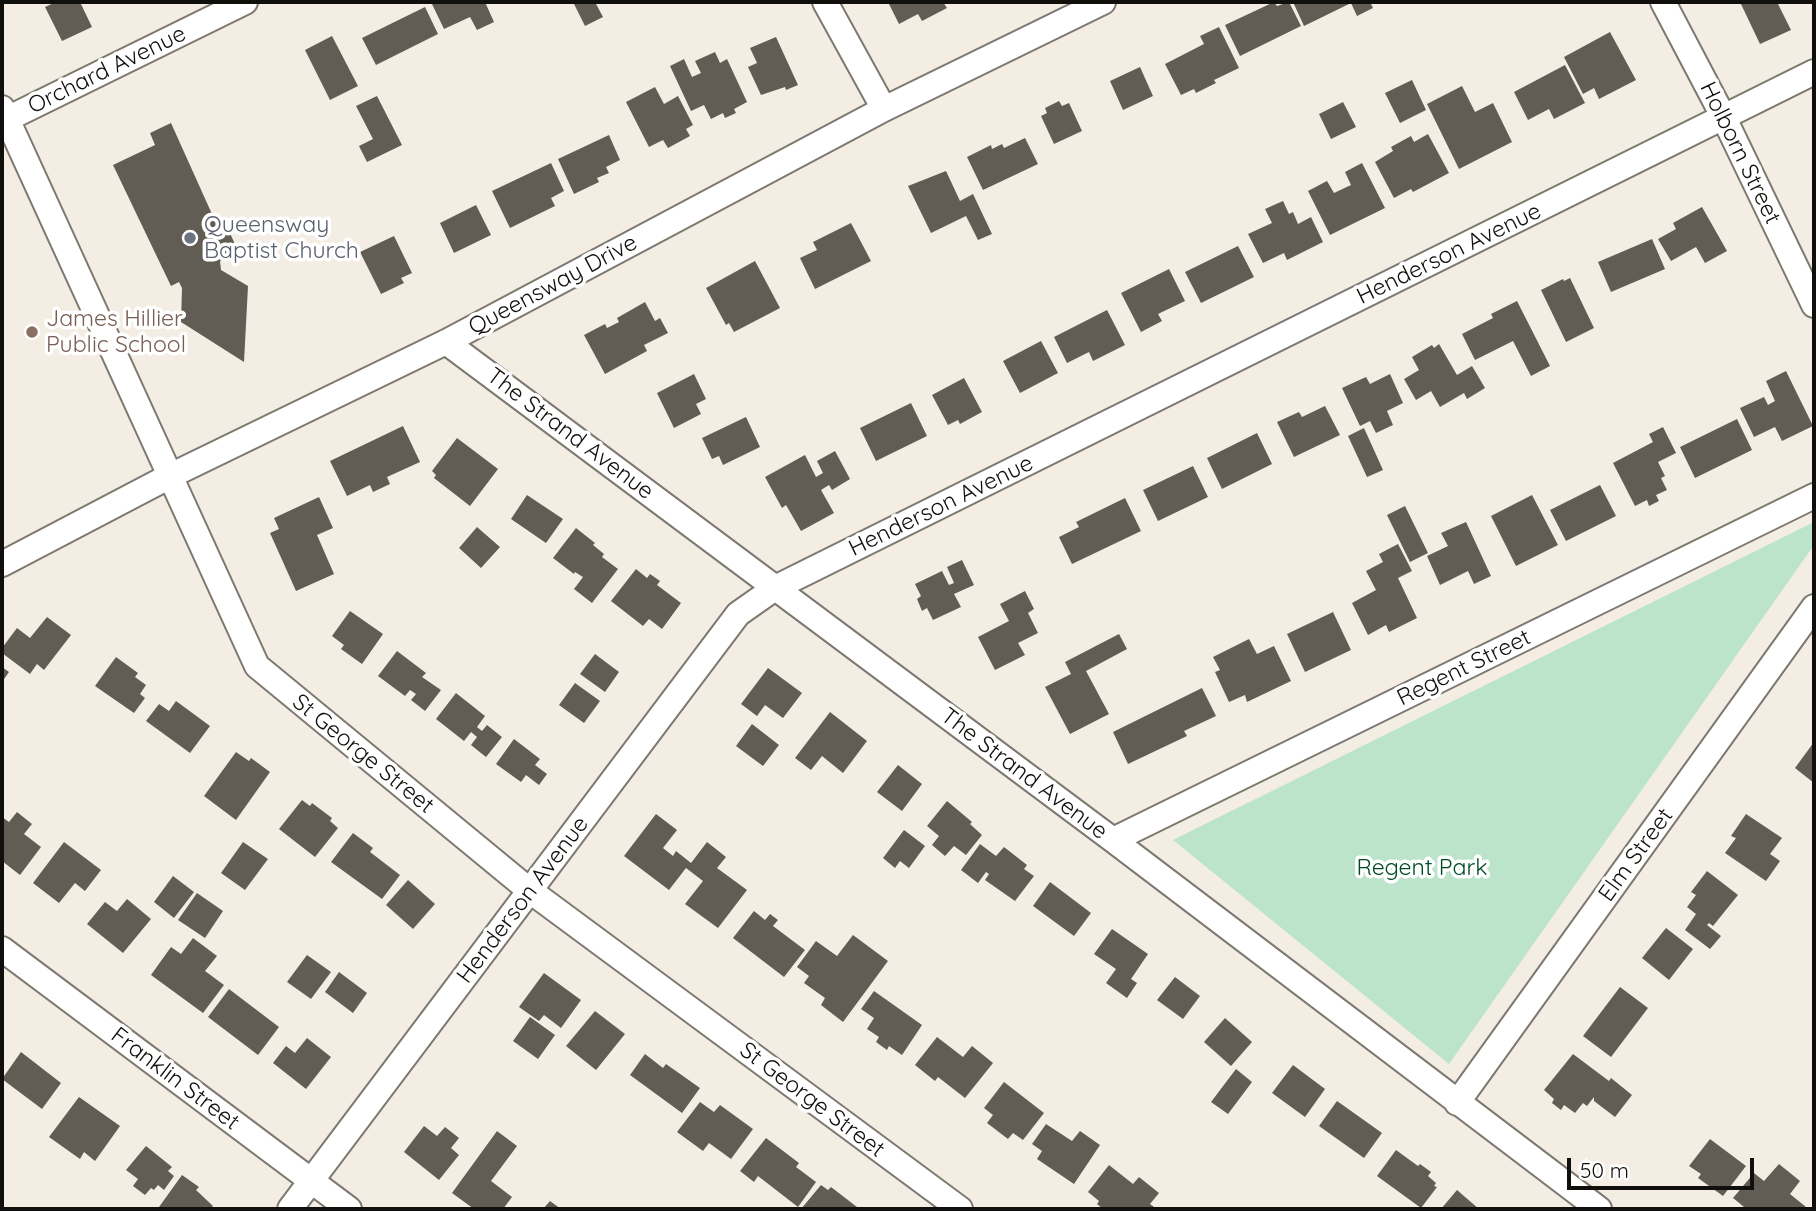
<!DOCTYPE html>
<style>
body{margin:0}
#map{position:relative;width:1816px;height:1211px;overflow:hidden;background:#f3ede3;font-family:Quicksand,sans-serif}
canvas{display:block}
.frame{position:absolute;inset:0;border:4px solid #100f0b;pointer-events:none}
.scale{position:absolute;left:1567px;top:1158px;width:187px;height:32px;box-sizing:border-box;border:4px solid #100f0b;border-top:0;padding-left:9px;font-size:21px;line-height:24px;white-space:nowrap;color:#100f0b;-webkit-text-stroke:5px #fff;paint-order:stroke}
</style>
<div id="map">
<canvas width="1816" height="1211"></canvas>
<div class="frame"></div>
<div class="scale">50 m</div>
</div>
<script>
const ctx = document.querySelector('canvas').getContext('2d');
ctx.lineJoin = 'round';
function paint(path, color) {
  ctx.fillStyle = color;
  ctx.fill(path, 'evenodd');
}
function toPath(rows) {
  const path = new Path2D();
  for (const r of rows) {
    path.moveTo(r[0], r[1]);
    for (let i = 2; i < r.length; i += 2) path.lineTo(r[i], r[i + 1]);
  }
  return path;
}
function strokePath(path, color, width, dash) {
  ctx.strokeStyle = color;
  ctx.lineWidth = width;
  ctx.lineCap = dash ? 'butt' : 'round';
  ctx.setLineDash(dash || []);
  ctx.stroke(path);
}
function drawText(font, color, halo, rows, align = 'center') {
  ctx.font = font + ' Quicksand,sans-serif';
  ctx.lineWidth = 7;
  ctx.setLineDash([]);
  ctx.textBaseline = 'middle';
  ctx.strokeStyle = halo;
  ctx.fillStyle = color;
  for (const [text, x, y, turn = 0] of rows) {
    ctx.save();
    ctx.translate(x, y);
    ctx.rotate((+turn || 0) * Math.PI / 180);
    ctx.textAlign = isNaN(turn) ? turn : align;
    if (halo) ctx.strokeText(text, 0, 0);
    ctx.fillText(text, 0, 0);
    ctx.restore();
  }
}
paint(toPath([
 [1814,522,1814,545,1449,1064,1173,840]
]), '#bce4cb');
paint(toPath([
 [56,2,80,2,92,27,62,41,45,7],
 [431,2,485,2,494,22,477,30,470,17,444,29],
 [573,2,595,2,603,17,585,26],
 [888,2,943,2,947,8,922,21,918,14,899,24],
 [1274,2,1277,6,1289,2,1301,26,1240,56,1225,25],
 [1293,2,1370,2,1373,8,1357,16,1351,3,1304,26],
 [1740,2,1777,2,1791,30,1760,44],
 [425,7,438,34,376,65,362,38],
 [1219,27,1239,68,1214,80,1216,83,1196,93,1194,89,1181,95,1165,64,1204,44,1200,36],
 [1610,32,1636,80,1599,99,1594,88,1583,94,1564,57],
 [332,36,358,86,330,100,305,50],
 [776,37,798,85,786,90,785,87,761,95,748,67,757,63,750,48],
 [715,52,720,63,727,59,747,102,734,109,736,113,725,118,723,113,711,119,704,105,691,111,670,66,684,59,692,77,701,73,695,61],
 [1565,65,1585,103,1554,119,1549,109,1528,120,1514,92],
 [1140,67,1153,96,1123,110,1110,81],
 [1412,80,1426,110,1400,123,1385,93],
 [1462,86,1475,112,1493,103,1512,142,1459,169,1427,104],
 [655,87,664,104,678,96,693,125,686,129,690,136,668,148,663,140,649,147,626,102],
 [377,96,402,145,367,162,359,146,373,139,356,106],
 [1059,101,1062,106,1069,103,1082,131,1054,144,1041,116,1047,113,1045,108],
 [1343,102,1356,127,1331,139,1319,114],
 [171,123,216,223,224,220,239,253,220,261,221,270,248,286,244,362,181,322,182,288,179,282,171,286,113,165,155,145,150,133],
 [1428,134,1449,173,1413,192,1411,189,1394,198,1375,162,1393,151,1391,147,1411,136,1414,142],
 [609,135,620,160,606,167,609,173,597,178,599,182,574,194,558,159],
 [1025,138,1038,164,983,190,967,157,991,145,992,149,1002,144,1004,148],
 [551,163,564,191,551,198,555,206,510,228,492,191],
 [1362,163,1385,208,1330,235,1308,191,1327,181,1334,193,1351,185,1345,172],
 [946,171,960,201,973,194,992,234,978,240,966,216,931,233,908,186],
 [1283,201,1289,214,1293,212,1298,224,1311,217,1323,242,1287,260,1284,253,1263,263,1248,234,1272,223,1265,209],
 [476,205,491,235,454,253,440,223],
 [1702,207,1727,251,1705,263,1696,247,1671,261,1658,239,1676,229,1673,223],
 [851,223,871,261,815,289,800,258,817,250,813,242],
 [394,236,412,273,401,278,404,283,381,294,360,252],
 [1652,239,1665,269,1611,292,1598,262],
 [1238,246,1254,277,1201,303,1185,272],
 [755,261,780,308,734,332,729,323,726,325,706,288],
 [1169,269,1185,301,1158,314,1162,321,1141,332,1121,293],
 [1570,278,1594,328,1566,342,1541,290,1563,279,1564,281],
 [1517,301,1550,366,1531,376,1513,341,1475,360,1462,334,1493,318,1491,314],
 [645,302,655,321,660,318,668,333,644,345,647,351,605,374,584,335,605,324,607,328,619,322,617,318],
 [1107,310,1125,345,1093,361,1089,352,1067,363,1054,337],
 [1041,341,1058,373,1020,393,1003,361],
 [1439,344,1457,375,1472,366,1485,388,1467,399,1464,393,1440,407,1431,391,1416,400,1404,379,1419,370,1412,357,1432,345,1434,348],
 [1786,371,1813,426,1782,441,1775,427,1754,437,1740,408,1764,397,1768,405,1775,401,1766,381],
 [694,374,706,399,696,404,701,414,674,428,657,393],
 [1390,374,1403,403,1387,411,1393,425,1376,433,1370,421,1360,426,1342,388,1366,377,1370,384],
 [964,378,982,412,960,424,958,420,948,425,932,395],
 [911,403,927,436,876,461,860,428],
 [1325,406,1340,435,1294,457,1277,422,1299,412,1302,417],
 [746,417,760,447,723,465,719,456,712,459,702,438],
 [1737,419,1752,450,1695,478,1680,447],
 [403,426,420,462,387,477,390,484,373,492,370,485,347,496,330,461],
 [1663,427,1676,453,1658,462,1665,476,1661,478,1667,490,1656,495,1659,501,1649,506,1647,500,1635,506,1613,463,1653,442,1649,434],
 [1364,428,1383,470,1367,477,1348,436],
 [1257,433,1272,464,1222,489,1207,458],
 [457,438,498,469,470,506,434,478,436,475,432,471],
 [835,451,850,479,832,490,829,485,821,490,834,513,801,531,786,505,782,508,765,477,805,455,816,477,823,473,817,461],
 [1193,466,1208,497,1158,521,1143,490],
 [1600,485,1616,516,1566,541,1550,510],
 [527,495,563,519,546,543,511,519],
 [1532,495,1558,545,1516,566,1491,516],
 [319,497,333,528,317,535,334,574,296,591,270,533,279,529,274,518],
 [1125,498,1141,531,1072,564,1059,537,1079,527,1076,522],
 [1405,506,1428,553,1410,562,1387,515],
 [1466,522,1491,576,1474,584,1468,571,1440,585,1427,556,1448,546,1441,533],
 [477,527,500,547,481,568,459,548],
 [576,528,595,543,593,545,604,554,602,557,618,569,592,603,574,589,583,577,575,572,574,574,553,558],
 [1398,544,1412,571,1398,578,1417,618,1389,632,1386,625,1368,635,1352,603,1376,590,1366,571,1383,562,1379,554],
 [962,560,974,585,954,594,961,607,933,620,927,608,922,611,917,599,921,596,915,584,942,571,949,585,954,583,947,567],
 [636,569,647,578,650,574,660,581,657,585,681,603,662,629,649,619,643,626,611,601],
 [1025,591,1034,609,1028,613,1038,633,1018,643,1025,655,995,670,978,637,1009,621,1000,604],
 [350,611,383,634,362,664,341,649,344,645,332,636],
 [1333,612,1351,650,1305,672,1287,634],
 [47,617,71,635,44,670,37,664,30,674,2,653,2,648,17,628,30,638],
 [1119,634,1127,649,1086,671,1109,714,1070,734,1045,687,1071,674,1065,662],
 [1249,639,1257,654,1274,646,1291,681,1247,702,1245,695,1229,702,1215,672,1220,670,1213,657],
 [397,651,426,673,422,677,441,690,425,711,411,700,416,694,410,690,405,696,378,676],
 [595,654,619,672,605,692,580,674],
 [116,657,138,673,135,677,146,685,140,694,145,698,134,713,95,686],
 [2,667,9,672,2,682],
 [768,668,802,693,783,718,765,705,757,716,741,704],
 [575,683,600,701,584,723,559,705],
 [1202,688,1216,716,1184,731,1187,736,1128,764,1113,732],
 [456,693,485,716,477,727,482,731,487,725,502,737,486,757,471,745,477,737,471,732,464,741,436,719],
 [176,701,210,726,190,753,146,721,159,704,169,711],
 [830,712,867,741,843,773,822,756,811,770,795,758],
 [752,724,779,745,763,766,736,746],
 [514,739,540,759,535,765,547,774,539,785,526,775,521,782,496,764],
 [1814,742,1814,783,1795,768],
 [236,752,249,761,251,758,270,772,236,820,204,796],
 [898,765,922,784,902,811,877,792],
 [302,800,310,806,312,803,332,818,330,821,338,828,315,857,279,829],
 [947,801,972,822,970,824,982,835,966,855,954,846,945,856,932,845,939,836,927,826],
 [17,812,32,824,24,834,41,847,20,875,2,861,2,817,9,822],
 [656,814,677,830,663,848,673,856,676,851,691,863,707,842,726,857,717,868,747,890,718,928,685,904,703,881,686,868,669,890,624,856],
 [1746,814,1782,838,1770,854,1780,861,1766,881,1725,853,1736,838,1731,836],
 [904,830,925,846,909,868,900,861,895,868,883,858],
 [353,833,373,848,370,852,400,875,382,899,331,862],
 [64,842,101,870,85,891,75,883,59,903,33,883],
 [243,842,268,859,245,890,221,873],
 [980,844,996,856,1004,847,1027,865,1024,869,1034,876,1015,901,985,880,989,874,986,872,978,883,961,870],
 [1707,871,1738,895,1713,926,1709,923,1707,925,1721,936,1710,949,1685,930,1696,914,1687,907,1696,895,1691,892],
 [173,876,194,892,174,918,154,902],
 [408,880,435,904,413,929,386,905],
 [1050,882,1091,913,1074,936,1033,906],
 [197,893,223,911,205,938,178,920],
 [127,899,151,919,123,953,87,924,105,902,117,911],
 [754,911,765,920,770,914,778,920,773,926,805,950,784,977,733,938],
 [1666,928,1693,949,1669,980,1642,958],
 [1112,929,1148,954,1131,979,1137,983,1127,998,1106,983,1116,969,1094,954],
 [853,935,888,961,843,1022,821,1005,825,998,804,983,809,976,797,967,816,941,837,956],
 [193,938,217,956,205,971,224,985,203,1013,151,975,171,947,181,954],
 [307,955,331,972,311,999,287,982],
 [339,972,367,993,353,1013,325,992],
 [544,973,581,1000,561,1028,544,1015,539,1021,519,1007],
 [1175,977,1200,996,1183,1019,1157,1000],
 [1620,987,1648,1008,1611,1057,1583,1036],
 [229,989,279,1027,258,1055,208,1017],
 [874,991,922,1025,902,1055,889,1046,887,1050,876,1042,879,1037,867,1029,874,1018,861,1009],
 [595,1011,625,1034,596,1070,566,1046],
 [530,1017,555,1035,538,1059,513,1041],
 [1225,1018,1252,1042,1231,1066,1204,1042],
 [937,1037,963,1057,972,1046,993,1063,965,1098,938,1077,935,1081,915,1065],
 [307,1038,331,1057,306,1089,273,1063,286,1046,295,1053],
 [21,1052,61,1083,42,1109,2,1079],
 [645,1054,663,1068,666,1064,700,1088,682,1113,630,1075],
 [1573,1054,1609,1081,1611,1078,1632,1095,1615,1117,1594,1101,1594,1097,1587,1106,1583,1103,1575,1113,1564,1105,1561,1110,1552,1103,1554,1099,1544,1090],
 [1293,1065,1325,1089,1305,1117,1272,1093],
 [1236,1069,1252,1082,1228,1114,1211,1102],
 [1004,1082,1044,1113,1023,1140,1013,1133,1008,1139,987,1123,993,1115,984,1108],
 [79,1097,120,1126,95,1161,84,1152,80,1159,49,1137],
 [1337,1101,1382,1133,1364,1158,1319,1126],
 [700,1102,714,1112,720,1105,753,1129,731,1159,709,1143,703,1151,677,1132],
 [1046,1124,1072,1141,1080,1131,1100,1145,1074,1184,1037,1159,1042,1151,1032,1144],
 [424,1126,437,1136,445,1127,459,1138,451,1148,459,1155,439,1180,404,1152],
 [497,1131,517,1146,491,1181,512,1197,503,1209,479,1207,474,1209,452,1193],
 [766,1138,799,1163,796,1167,816,1182,798,1207,758,1176,754,1182,740,1171],
 [1710,1139,1746,1166,1723,1196,1698,1178,1701,1174,1689,1166],
 [146,1146,172,1167,168,1171,174,1176,164,1190,158,1185,154,1190,151,1188,145,1195,133,1186,138,1179,126,1170],
 [1396,1150,1418,1166,1420,1164,1431,1172,1428,1176,1436,1183,1434,1186,1437,1187,1421,1208,1377,1176],
 [1779,1164,1800,1181,1790,1194,1806,1207,1805,1209,1743,1209,1744,1207,1733,1198,1754,1173,1764,1181],
 [1109,1165,1133,1184,1139,1177,1159,1193,1150,1204,1157,1209,1103,1209,1097,1204,1099,1201,1088,1192],
 [182,1175,199,1187,196,1190,213,1206,210,1209,162,1209,159,1207],
 [821,1185,828,1190,831,1187,857,1207,855,1209,801,1209],
 [1457,1190,1479,1209,1441,1209],
 [550,1201,561,1209,543,1209]
]), '#625d54');
const street = toPath([
 [825,2,884,109],
 [1663,2,1724,118,1814,305],
 [2,108,257,666,529,890,960,1209],
 [7,119,245,2],
 [446,342,1113,840,1599,1209],
 [2,564,170,476,446,342,884,109,1103,2],
 [1113,840,1814,496],
 [2,949,349,1209],
 [1457,1103,1814,607],
 [290,1209,738,614,775,588,1814,72]
]);
strokePath(street, '#7e7970', 28);
strokePath(street, '#fff', 24);
for (const [x, y, r, color] of [
 [190,238,7,"#6b7280"],
 [32,332,7,"#8d6e63"]
]) {
  const dot = new Path2D();
  dot.arc(x, y, r, 0, 2 * Math.PI);
  ctx.fillStyle = color;
  ctx.fill(dot);
  strokePath(dot, '#fff', 2.5);
}
drawText('23px', '#100f0b', '#fff', [
 ["Orchard Avenue",107,70,-26],
 ["Holborn Street",1740,153,64],
 ["Henderson Avenue",1449,254,-26],
 ["Queensway Drive",553,285,-28],
 ["The Strand Avenue",570,434,37],
 ["Henderson Avenue",941,506,-26],
 ["Regent Street",1464,668,-26],
 ["St George Street",363,754,39],
 ["The Strand Avenue",1024,774,37],
 ["Elm Street",1636,855,-54],
 ["Henderson Avenue",523,900,-53],
 ["Franklin Street",175,1079,37],
 ["St George Street",812,1100,37]
]);
drawText('23px', '#5b616d', '#fff', [
 ["Queensway",204,225],
 ["Baptist Church",204,251]
], 'left');
drawText('23px', '#785e54', '#fff', [
 ["James Hillier",46,319],
 ["Public School",46,345]
], 'left');
drawText('23px', '#004a2a', '#fff', [
 ["Regent Park",1422,868]
]);
</script>
